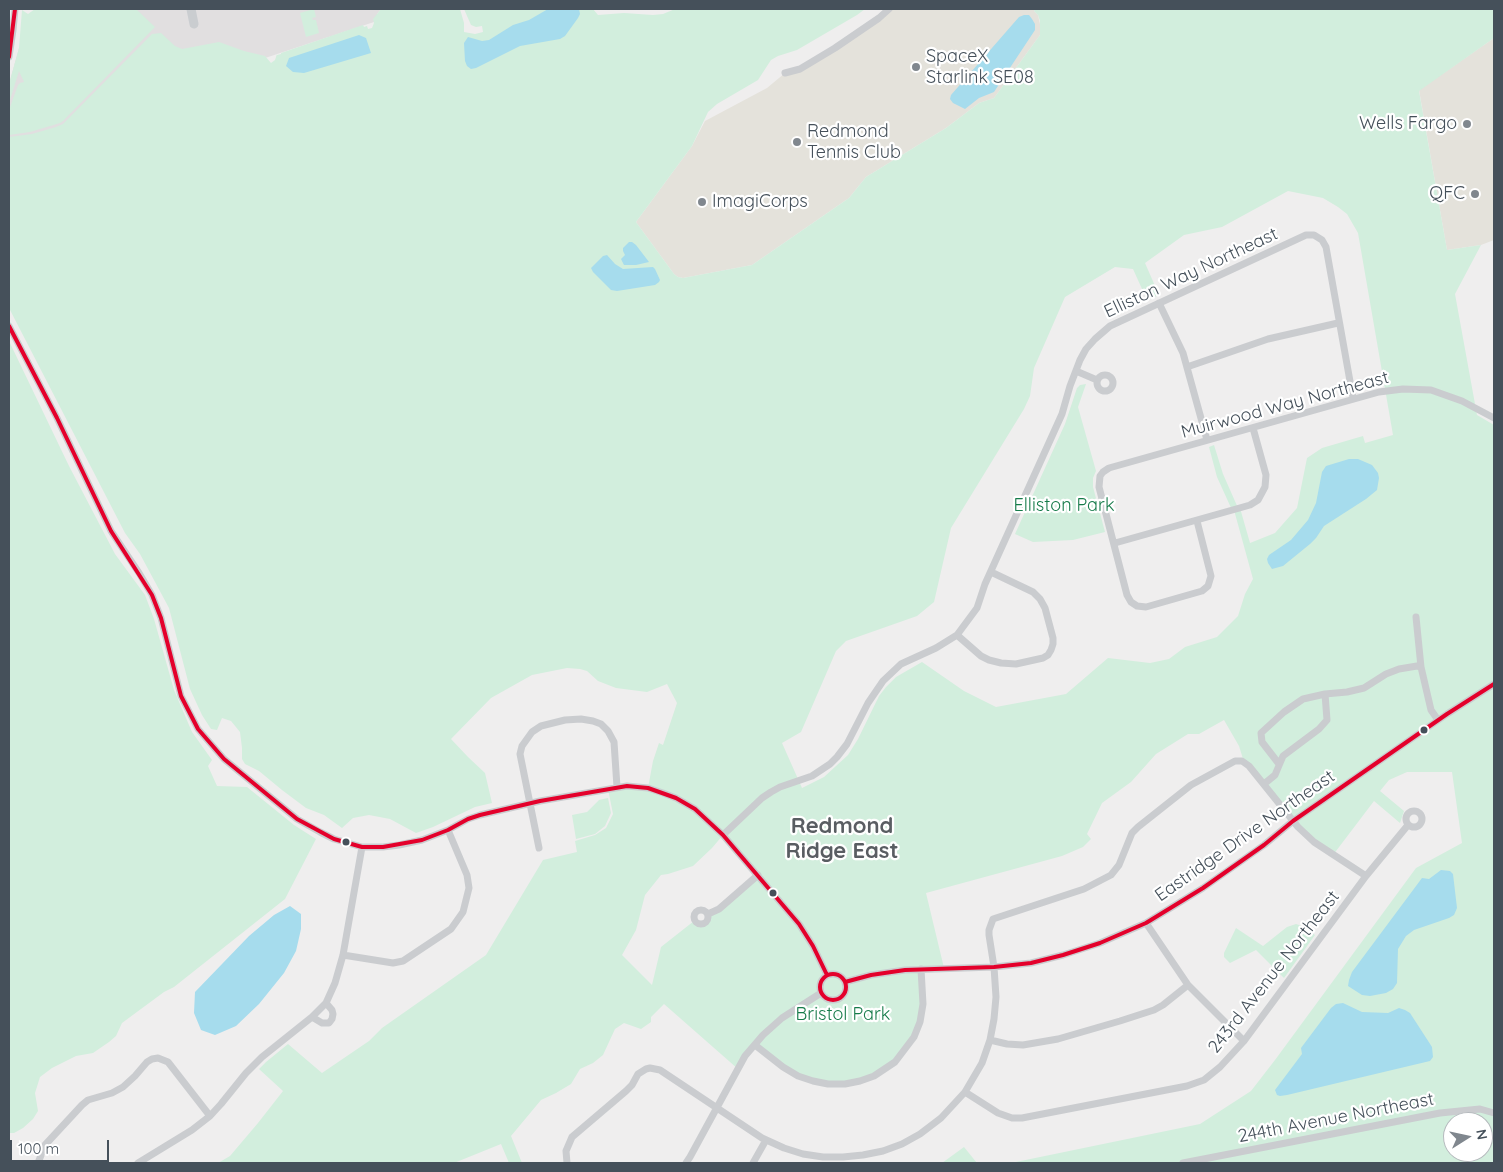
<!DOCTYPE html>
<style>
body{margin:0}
#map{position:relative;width:1503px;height:1172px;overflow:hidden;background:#efeeee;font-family:Quicksand,sans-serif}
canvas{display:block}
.frame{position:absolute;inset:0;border:10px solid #45505a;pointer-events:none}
.north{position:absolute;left:1443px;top:1112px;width:50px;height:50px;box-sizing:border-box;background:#fff;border:1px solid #b5b9bd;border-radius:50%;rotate:80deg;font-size:14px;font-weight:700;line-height:20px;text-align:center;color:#45505a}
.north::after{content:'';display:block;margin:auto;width:18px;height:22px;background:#80878e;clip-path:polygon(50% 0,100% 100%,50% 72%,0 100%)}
.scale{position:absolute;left:10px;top:1140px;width:99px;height:22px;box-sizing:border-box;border:2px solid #45505a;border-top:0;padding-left:6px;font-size:15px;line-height:18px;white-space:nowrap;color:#45505a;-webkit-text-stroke:4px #fff;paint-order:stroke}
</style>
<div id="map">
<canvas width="1503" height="1172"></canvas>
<div class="frame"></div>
<div class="north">N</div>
<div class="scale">100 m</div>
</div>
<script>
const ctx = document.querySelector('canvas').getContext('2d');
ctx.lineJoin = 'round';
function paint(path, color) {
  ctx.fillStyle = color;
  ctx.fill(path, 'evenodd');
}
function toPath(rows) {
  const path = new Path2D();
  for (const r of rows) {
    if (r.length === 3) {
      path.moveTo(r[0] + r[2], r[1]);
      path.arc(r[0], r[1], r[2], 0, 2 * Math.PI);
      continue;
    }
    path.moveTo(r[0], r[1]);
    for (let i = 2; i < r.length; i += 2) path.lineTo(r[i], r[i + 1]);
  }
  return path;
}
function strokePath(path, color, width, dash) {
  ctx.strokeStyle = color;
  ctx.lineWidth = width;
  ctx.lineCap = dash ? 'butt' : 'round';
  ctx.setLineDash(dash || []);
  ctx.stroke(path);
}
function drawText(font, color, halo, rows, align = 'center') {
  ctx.font = font + ' Quicksand,sans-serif';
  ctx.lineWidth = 4.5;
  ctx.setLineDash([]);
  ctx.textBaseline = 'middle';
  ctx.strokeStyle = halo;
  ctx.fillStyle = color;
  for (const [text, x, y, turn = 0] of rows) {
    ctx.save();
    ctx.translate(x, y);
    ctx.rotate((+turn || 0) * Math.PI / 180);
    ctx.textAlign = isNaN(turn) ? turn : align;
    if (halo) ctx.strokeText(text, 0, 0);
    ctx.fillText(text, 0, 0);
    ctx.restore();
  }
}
paint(toPath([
 [889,9,1035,9,1034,11,1038,15,1041,29,1040,35,994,98,979,103,946,128,866,177,849,198,752,265,683,278,678,277,674,274,636,222,692,146,705,121,767,88,785,73,800,69],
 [1494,38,1494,240,1481,245,1447,250,1419,90]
]), '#e4e2db');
paint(toPath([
 [35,9,381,9,377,14,377,21,253,62,63,129,9,141,9,84,19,48]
]), '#e1dfe0');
paint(toPath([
 [35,9,136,9,155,27,63,121,60,123,30,132,9,135,9,110,18,85,20,83,24,82,19,71,9,103,9,84,19,48,22,10,28,14],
 [314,9,316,17,312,18,313,20,316,20,319,33,306,37,300,13],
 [381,9,460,9,464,23,464,32,475,34,483,32,482,26,476,27,471,25,464,9,593,9,598,15,624,13,653,15,663,14,675,9,865,9,857,15,797,50,778,56,771,60,758,80,717,104,708,112,692,146,636,222,674,274,678,277,683,278,752,265,849,198,866,177,946,128,979,103,994,98,1040,35,1040,21,1038,15,1034,11,1035,9,1494,9,1494,38,1419,91,1447,250,1481,245,1455,294,1477,415,1494,425,1494,1163,1011,1163,1200,1124,1251,1091,1275,1060,1416,868,1462,843,1452,772,1407,772,1389,780,1380,791,1404,811,1400,823,1374,801,1333,855,1314,842,1244,762,1239,746,1224,720,1199,734,1188,734,1156,754,1131,782,1102,803,1087,834,1091,839,1083,847,1062,856,926,893,944,968,921,969,923,1004,914,1037,885,1070,845,1084,798,1076,755,1045,738,1069,664,1004,651,1017,651,1022,641,1029,624,1023,615,1029,603,1055,593,1063,580,1069,571,1084,556,1093,541,1100,511,1136,522,1163,509,1163,501,1144,454,1163,218,1163,230,1156,258,1123,283,1091,259,1069,266,1062,288,1044,322,1073,369,1041,382,1028,486,955,543,860,577,852,575,841,595,835,606,828,613,814,608,789,648,788,653,761,659,743,663,745,677,703,667,684,647,692,616,688,598,681,587,671,580,669,567,668,532,675,491,698,451,739,468,757,485,773,492,803,475,807,433,827,416,833,390,819,369,815,353,818,342,828,324,815,306,808,282,790,259,771,245,764,242,759,242,748,240,732,231,721,222,718,217,730,211,729,202,715,190,689,169,608,140,554,125,533,9,308,9,137,32,134,56,127,63,124,152,34,161,33,175,46,182,49,219,42,244,51,265,56,271,63,275,60,277,54,277,55,281,54,281,53,363,25,364,27,367,26,368,29,372,28,374,23,373,19],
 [1288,191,1323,198,1338,207,1347,214,1358,233,1393,435,1365,443,1363,436,1322,448,1307,458,1297,508,1275,533,1250,543,1240,508,1238,508,1223,474,1214,445,1209,447,1217,477,1232,510,1234,510,1253,579,1245,594,1238,616,1217,637,1185,647,1169,659,1150,663,1108,658,1066,694,996,707,964,691,922,662,896,677,886,687,879,696,858,739,848,755,824,777,802,788,782,743,801,732,836,651,846,641,917,616,934,602,951,528,1024,409,1030,396,1034,368,1065,297,1115,267,1133,269,1147,300,1152,298,1159,295,1145,263,1184,235,1222,227],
 [723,835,758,875,709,916,705,923,701,925,694,921,661,947,652,985,622,955,636,930,645,895,661,875,668,874,693,866,712,848],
 [1453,1122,1483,1122,1483,1152,1453,1152],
 [9,341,69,466,115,554,145,595,154,619,174,690,192,732,212,760,208,766,217,786,247,787,294,825,316,839,285,899,174,987,164,992,122,1023,116,1036,109,1042,93,1053,76,1056,52,1068,40,1077,35,1093,38,1111,33,1119,23,1128,14,1133,9,1133],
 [1086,384,1078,407,1096,471,1093,478,1093,487,1105,532,1073,540,1033,542,1015,534,1065,424,1077,388,1080,385],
 [608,798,611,813,605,826,595,834,576,839,572,815,587,812,599,800],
 [1296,924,1302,926,1315,935,1284,978,1256,950,1230,963,1224,957,1224,953,1236,928,1263,946,1287,927],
 [964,1147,977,1163,942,1163]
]), '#d2eedd');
paint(toPath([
 [548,9,579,9,580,14,578,18,565,36,560,39,520,46,476,68,471,69,467,66,465,61,464,43,468,37,482,41,489,40,513,25,529,20],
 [1024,15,1029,15,1032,19,1035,24,1035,30,994,92,979,98,965,109,953,103,950,99,951,95,1019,17],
 [359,35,366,38,371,53,304,73,293,72,286,66,289,58],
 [629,242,632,242,636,245,649,262,636,265,624,265,621,259,625,255,623,251,623,248],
 [607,255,615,264,623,269,653,267,655,269,660,280,659,282,655,285,617,291,611,290,593,272,591,268,603,256],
 [1349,459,1358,459,1372,465,1378,473,1379,478,1377,490,1366,499,1324,526,1316,538,1310,544,1283,566,1272,569,1268,563,1267,559,1269,555,1291,540,1308,520,1316,503,1322,472,1326,466],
 [1441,870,1450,871,1453,874,1457,908,1454,915,1449,918,1414,930,1406,936,1398,949,1397,983,1393,989,1386,993,1370,996,1362,995,1348,986,1349,980,1352,972,1422,878,1429,879],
 [290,906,301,914,301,929,296,951,284,973,259,1004,236,1026,215,1035,201,1030,194,1013,195,992,249,936,274,915],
 [1343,1003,1362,1012,1388,1013,1399,1008,1405,1010,1410,1013,1432,1047,1433,1057,1430,1061,1287,1095,1280,1096,1277,1095,1275,1090,1302,1054,1301,1048,1331,1008,1336,1004]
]), '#a6dced');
strokePath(toPath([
 [9,57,13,30,15,9],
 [785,73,800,69,835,48,879,18,889,9],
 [1159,303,1183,353,1207,440],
 [9,326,57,418,111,531,139,573,152,595,161,618,181,696,198,729,224,759,297,819,320,832,334,839,362,847,383,847,399,845,422,840,448,830,468,819,480,815,540,801,627,786,648,788,663,793,676,798,695,809,723,835,799,924,813,946,827,975],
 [1187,367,1268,339,1338,323],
 [1076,371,1097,380],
 [1105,383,8],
 [1197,521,1211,576,1208,586,1202,591,1146,607,1137,606,1131,602,1127,595,1099,487,1100,476,1103,472,1109,468,1379,392,1403,389,1431,390,1462,401,1494,418],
 [1115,543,1236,509,1250,505,1258,500,1265,487,1266,475,1253,428],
 [1416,617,1421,667],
 [957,635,981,656,989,660,1001,663,1016,664,1043,658,1048,655,1051,650,1053,644,1053,638,1045,608,1040,599,1033,592,991,572],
 [1279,764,1262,742,1261,733,1284,712,1303,699,1325,694],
 [1264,784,1275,775,1283,756,1319,729,1327,720,1325,694,1347,692,1364,688,1386,674,1399,669,1417,666,1421,667,1431,710,1438,720],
 [1414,819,8],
 [723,835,762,798,771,792,780,787,812,776,830,764,837,757,847,744,868,703,883,681,901,664,936,648,957,635,977,608,985,584,1062,414,1070,386,1080,360,1086,349,1095,339,1110,326,1306,235,1314,235,1322,240,1326,247,1353,398],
 [539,848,520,754,522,746,532,732,541,726,565,720,581,719,593,721,601,724,608,731,614,742,617,787],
 [701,917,7],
 [708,914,719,909,758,875],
 [1146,923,1188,985,1244,1041],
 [343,955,393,963,403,961,451,929,463,912,469,888,467,875,448,830],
 [833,987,13],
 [845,982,871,975,905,970,994,967,1031,963,1063,955,1100,943,1146,923,1203,888,1264,845,1293,821,1447,714,1494,684],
 [312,1017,322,1023,329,1023,332,1019,333,1014,332,1010,326,1003],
 [990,1040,1007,1044,1023,1045,1058,1039,1120,1021,1154,1010,1163,1005,1188,985],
 [755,1045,783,1067,798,1076,813,1081,828,1084,845,1084,860,1081,874,1076,895,1062,914,1037,920,1022,923,1004,921,969],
 [965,1092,998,1113,1012,1118,1022,1118,1187,1086,1204,1080,1220,1067,1244,1041,1366,876,1408,825],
 [38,1163,45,1145,82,1105,88,1100,112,1093,123,1087,135,1076,147,1062,152,1059,158,1058,168,1062,210,1116],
 [138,1163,192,1130,210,1116,221,1104,246,1073,262,1057,312,1017,326,1003,335,983,343,955,362,847],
 [567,1163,566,1151,572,1137,626,1091,632,1085,638,1074,646,1069,650,1068,660,1070,762,1138,784,1148,803,1154,823,1157,843,1157,863,1155,883,1151,902,1144,920,1134,941,1118,965,1092,982,1063,990,1040,994,1019,996,997,994,967,989,935,989,930,993,919,1084,889,1111,875,1119,865,1132,833,1138,827,1191,785,1235,761,1242,761,1249,766,1298,827,1314,842,1366,876],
 [686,1163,690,1157,745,1056,763,1035,782,1018,821,993],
 [753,1163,766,1140],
 [1183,1163,1440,1113,1480,1109,1494,1113]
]), '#cacccf', 7);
strokePath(toPath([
 [191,9,194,24]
]), '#cacdd0', 9);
strokePath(toPath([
 [9,57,15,9],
 [9,326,57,418,111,531,152,595,161,618,181,696,198,729,224,759,297,819,334,839,362,847,383,847,422,840,448,830,468,819,480,815,540,801,627,786,648,788,676,798,695,809,723,835,799,924,813,946,827,975],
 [833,987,13],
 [845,982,871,975,905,970,994,967,1031,963,1063,955,1100,943,1146,923,1203,888,1264,845,1293,821,1447,714,1494,684]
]), '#e4002b', 4);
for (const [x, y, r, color] of [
 [916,67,5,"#80878e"],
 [1467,124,5,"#80878e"],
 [797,142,5,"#80878e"],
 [1475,194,5,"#80878e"],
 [702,202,5,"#80878e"],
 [1424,730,4.5,"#45505a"],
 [346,842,4.5,"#45505a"],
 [773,893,4.5,"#45505a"]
]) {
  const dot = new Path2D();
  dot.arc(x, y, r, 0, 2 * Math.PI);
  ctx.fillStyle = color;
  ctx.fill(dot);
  strokePath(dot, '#fff', 2);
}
drawText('18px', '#45505a', '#fff', [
 ["SpaceX",926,57],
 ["Starlink SE08",926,78],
 ["Wells Fargo",1457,124,"right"],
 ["Redmond",807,132],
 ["Tennis Club",807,153],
 ["QFC",1465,194,"right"],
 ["ImagiCorps",712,202]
], 'left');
drawText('18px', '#45505a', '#fff', [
 ["Elliston Way Northeast",1191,273,-25],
 ["Muirwood Way Northeast",1285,405,-15],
 ["Eastridge Drive Northeast",1245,836,-35],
 ["243rd Avenue Northeast",1274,972,-52],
 ["244th Avenue Northeast",1336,1118,-11]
]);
drawText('18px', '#167b4a', '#fff', [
 ["Elliston Park",1064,506],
 ["Bristol Park",843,1015]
]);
drawText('bold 22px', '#595d62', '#fff', [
 ["Redmond",842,826],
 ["Ridge East",842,851]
]);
</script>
